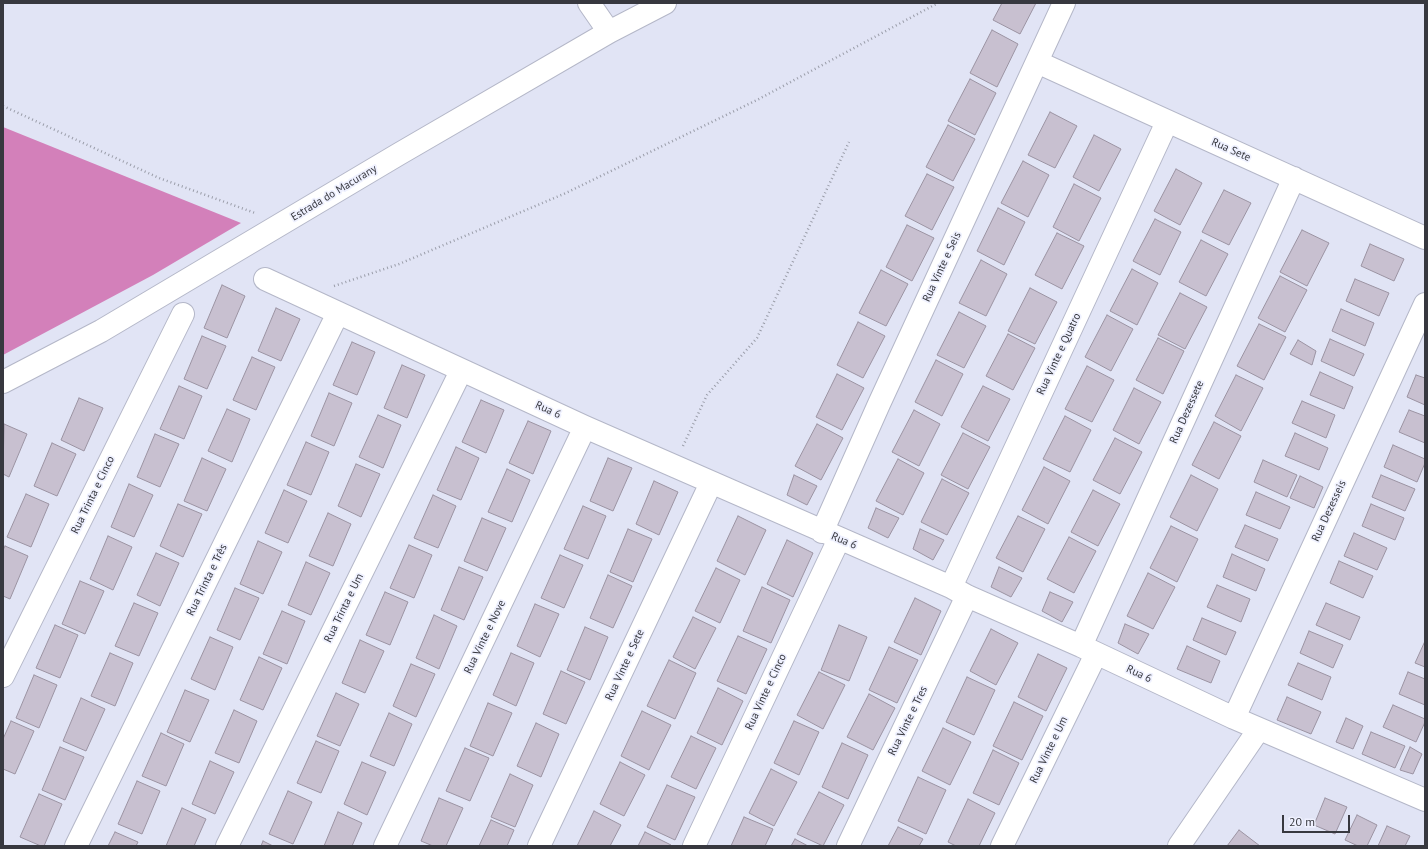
<!DOCTYPE html>
<meta charset="utf-8">
<style>
body{margin:0}
#map{position:relative;width:1428px;height:849px;overflow:hidden;background:#e1e4f5;font-family:"PT Sans",sans-serif}
canvas{display:block}
.frame{position:absolute;inset:0;border:4px solid #37383f;pointer-events:none}
.scale{position:absolute;left:1282px;top:815px;width:68px;height:18px;box-sizing:border-box;border:2px solid #37383f;border-top:0;padding-left:5px;font-size:12px;line-height:14px;white-space:nowrap;color:#37383f;-webkit-text-stroke:3px #eff1ff;paint-order:stroke}
</style>
<div id="map">
<canvas width="1428" height="849"></canvas>
<div class="frame"></div>
<div class="scale">20 m</div>
</div>
<script>
const ctx = document.querySelector('canvas').getContext('2d');
ctx.lineJoin = 'round';
function paint(path, color) {
  ctx.fillStyle = color;
  ctx.fill(path, 'evenodd');
}
function toPath(rows) {
  const path = new Path2D();
  for (const r of rows) {
    path.moveTo(r[0], r[1]);
    for (let i = 2; i < r.length; i += 2) path.lineTo(r[i], r[i + 1]);
  }
  return path;
}
function strokePath(path, color, width, dash) {
  ctx.strokeStyle = color;
  ctx.lineWidth = width;
  ctx.lineCap = dash ? 'butt' : 'round';
  ctx.setLineDash(dash || []);
  ctx.stroke(path);
}
function drawText(font, color, halo, rows, align = 'center') {
  ctx.font = font + ' "PT Sans",sans-serif';
  ctx.lineWidth = 3.5;
  ctx.setLineDash([]);
  ctx.textBaseline = 'middle';
  ctx.strokeStyle = halo;
  ctx.fillStyle = color;
  for (const [text, x, y, turn = 0] of rows) {
    ctx.save();
    ctx.translate(x, y);
    ctx.rotate((+turn || 0) * Math.PI / 180);
    ctx.textAlign = isNaN(turn) ? turn : align;
    if (halo) ctx.strokeText(text, 0, 0);
    ctx.fillText(text, 0, 0);
    ctx.restore();
  }
}
paint(toPath([
 [3,127,241,223,153,275,3,355]
]), '#d380ba');
const building = toPath([
 [1002,3,1036,3,1020,34,993,20,1002,3],
 [992,30,1018,44,997,87,970,73,992,30],
 [970,79,996,93,975,135,948,121,970,79],
 [1050,112,1077,126,1055,168,1028,155,1050,112],
 [948,125,975,139,953,181,926,167,948,125],
 [1094,135,1121,149,1099,191,1073,177,1094,135],
 [1023,161,1049,175,1028,217,1001,203,1023,161],
 [1176,169,1202,183,1180,225,1154,211,1176,169],
 [927,174,954,187,932,230,905,216,927,174],
 [1074,184,1101,198,1079,241,1053,227,1074,184],
 [1224,190,1251,203,1229,245,1202,232,1224,190],
 [998,208,1025,222,1004,265,977,251,998,208],
 [1155,219,1181,232,1160,275,1133,261,1155,219],
 [907,225,934,238,912,281,886,267,907,225],
 [1302,230,1329,243,1307,286,1280,272,1302,230],
 [1057,233,1084,246,1062,289,1035,275,1057,233],
 [1201,240,1228,254,1206,296,1179,282,1201,240],
 [1370,244,1404,259,1394,281,1361,266,1370,244],
 [981,260,1007,274,986,316,959,303,981,260],
 [1132,269,1158,283,1137,325,1110,311,1132,269],
 [881,270,908,284,886,326,859,313,881,270],
 [1280,276,1307,290,1285,332,1258,318,1280,276],
 [1355,279,1389,293,1379,316,1346,301,1355,279],
 [222,285,245,296,227,338,204,328,222,285],
 [1030,288,1057,302,1035,344,1008,331,1030,288],
 [1180,293,1207,307,1185,349,1158,335,1180,293],
 [276,308,300,319,281,361,258,351,276,308],
 [1341,309,1374,323,1365,346,1332,331,1341,309],
 [959,312,986,326,964,368,937,355,959,312],
 [1107,315,1133,329,1111,371,1085,357,1107,315],
 [858,322,885,336,863,378,837,365,858,322],
 [1259,324,1286,337,1264,380,1237,366,1259,324],
 [1008,334,1035,348,1013,390,986,376,1008,334],
 [202,336,226,346,207,389,184,379,202,336],
 [1158,338,1184,351,1163,394,1136,380,1158,338],
 [1330,339,1364,354,1354,376,1321,361,1330,339],
 [1298,340,1316,351,1312,365,1290,354,1298,340],
 [352,342,375,352,357,395,333,385,352,342],
 [252,357,275,367,256,410,233,400,252,357],
 [936,360,963,374,942,416,915,402,936,360],
 [402,365,425,375,407,418,384,408,402,365],
 [1087,366,1114,380,1092,422,1065,409,1087,366],
 [1320,372,1353,387,1344,409,1310,395,1320,372],
 [837,374,864,388,842,430,816,417,837,374],
 [1236,375,1263,388,1241,431,1215,416,1236,375],
 [1416,375,1425,378,1425,405,1407,397,1416,375],
 [179,386,202,396,184,439,160,429,179,386],
 [983,386,1010,399,988,441,961,427,983,386],
 [1134,388,1161,402,1139,444,1113,430,1134,388],
 [329,393,352,403,334,446,311,436,329,393],
 [79,398,103,408,84,451,61,440,79,398],
 [481,400,504,410,486,453,462,442,481,400],
 [1302,401,1335,415,1326,438,1292,423,1302,401],
 [227,409,250,419,232,462,208,451,227,409],
 [914,410,940,424,919,466,892,452,914,410],
 [1409,410,1425,416,1425,443,1399,432,1409,410],
 [378,415,401,425,383,468,359,457,378,415],
 [1065,416,1091,430,1070,472,1043,459,1065,416],
 [528,421,551,431,533,474,509,463,528,421],
 [1214,422,1241,436,1219,479,1192,465,1214,422],
 [4,424,27,434,9,477,3,474,4,424],
 [817,424,843,438,821,480,795,466,817,424],
 [963,433,990,447,968,489,941,475,963,433],
 [1295,433,1328,448,1319,470,1285,456,1295,433],
 [155,434,179,444,160,487,137,477,155,434],
 [1115,438,1142,452,1120,494,1093,480,1115,438],
 [306,442,329,452,311,495,287,485,306,442],
 [52,443,76,454,57,496,34,486,52,443],
 [1393,445,1425,459,1425,463,1417,482,1384,467,1393,445],
 [456,447,479,458,461,500,437,490,456,447],
 [202,458,226,469,207,511,184,501,202,458],
 [608,458,632,468,613,511,590,501,608,458],
 [898,459,924,473,903,515,876,501,898,459],
 [1263,460,1297,475,1287,497,1254,482,1263,460],
 [356,464,380,474,361,517,338,506,356,464],
 [1044,467,1070,481,1048,524,1022,510,1044,467],
 [507,469,530,480,512,522,488,512,507,469],
 [794,475,817,486,807,505,787,495,794,475],
 [1191,475,1218,489,1197,531,1170,517,1191,475],
 [1381,475,1415,489,1405,511,1372,497,1381,475],
 [1300,476,1323,487,1314,508,1290,498,1300,476],
 [942,479,969,493,947,535,921,522,942,479],
 [654,481,678,492,659,535,636,524,654,481],
 [129,484,153,495,134,537,111,527,129,484],
 [284,490,307,501,288,543,265,533,284,490],
 [1093,490,1120,504,1098,546,1071,532,1093,490],
 [1256,492,1290,507,1280,529,1246,515,1256,492],
 [26,494,49,504,31,547,7,537,26,494],
 [433,495,456,506,438,548,414,538,433,495],
 [178,504,202,514,183,557,160,546,178,504],
 [1371,504,1404,518,1395,540,1362,526,1371,504],
 [583,506,606,516,588,559,564,549,583,506],
 [876,508,899,518,888,538,868,528,876,508],
 [328,513,351,524,333,566,309,556,328,513],
 [738,516,766,530,745,575,717,561,738,516],
 [1018,516,1045,529,1023,572,996,558,1018,516],
 [482,518,506,528,487,571,464,561,482,518],
 [1245,525,1278,539,1268,561,1235,547,1245,525],
 [1171,526,1198,539,1177,582,1150,568,1171,526],
 [628,529,652,539,633,582,610,572,628,529],
 [920,529,944,540,933,560,913,549,920,529],
 [1354,533,1387,548,1377,570,1344,556,1354,533],
 [108,536,132,547,113,590,90,579,108,536],
 [1069,537,1096,551,1074,593,1047,579,1069,537],
 [787,540,813,553,793,597,767,584,787,540],
 [258,541,282,552,263,594,240,584,258,541],
 [409,545,432,555,414,598,390,588,409,545],
 [5,546,28,556,10,599,3,596,3,550,5,546],
 [156,553,179,563,160,606,137,595,156,553],
 [1232,554,1265,569,1256,591,1223,577,1232,554],
 [560,555,583,565,564,608,541,598,560,555],
 [1339,561,1373,576,1363,598,1330,583,1339,561],
 [306,562,330,573,311,615,288,605,306,562],
 [459,567,483,577,464,620,441,610,459,567],
 [999,567,1022,578,1011,597,991,587,999,567],
 [716,568,740,580,720,623,695,611,716,568],
 [1148,573,1175,587,1153,629,1127,616,1148,573],
 [608,575,632,586,613,628,590,618,608,575],
 [80,581,104,591,85,634,62,624,80,581],
 [1217,585,1250,599,1241,622,1207,607,1217,585],
 [762,587,790,600,771,643,743,631,762,587],
 [235,588,259,598,240,640,217,630,235,588],
 [385,592,408,602,390,645,366,635,385,592],
 [1050,592,1073,602,1062,622,1042,611,1050,592],
 [915,598,941,611,921,655,894,642,915,598],
 [134,603,158,613,139,656,115,646,134,603],
 [1326,603,1360,617,1350,640,1316,625,1326,603],
 [535,604,559,614,540,657,517,646,535,604],
 [282,611,305,621,287,664,263,654,282,611],
 [434,615,457,626,439,669,416,658,434,615],
 [693,617,716,628,695,669,673,657,693,617],
 [1202,618,1236,632,1226,655,1193,640,1202,618],
 [1125,624,1149,634,1138,654,1118,643,1125,624],
 [55,625,78,635,60,678,36,668,55,625],
 [839,625,867,637,849,681,821,670,839,625],
 [585,627,608,637,590,680,567,670,585,627],
 [991,629,1018,643,996,685,970,671,991,629],
 [1309,631,1343,645,1333,668,1300,653,1309,631],
 [738,636,767,649,746,694,717,681,738,636],
 [210,637,233,647,215,690,191,679,210,637],
 [360,640,384,651,365,693,342,683,360,640],
 [1425,641,1425,667,1415,663,1425,641],
 [1187,646,1220,661,1211,683,1177,669,1187,646],
 [889,647,918,660,897,703,869,690,889,647],
 [110,653,133,663,115,706,91,696,110,653],
 [511,653,534,663,516,706,493,695,511,653],
 [1038,654,1067,668,1046,711,1018,697,1038,654],
 [259,657,282,668,263,710,240,700,259,657],
 [669,660,696,673,675,719,647,706,669,660],
 [1298,663,1331,677,1322,700,1288,685,1298,663],
 [411,664,435,674,416,717,393,706,411,664],
 [561,671,585,682,566,724,543,714,561,671],
 [819,672,845,685,823,729,797,715,819,672],
 [1408,672,1425,679,1425,705,1399,694,1408,672],
 [34,675,57,685,39,728,16,718,34,675],
 [967,677,995,690,974,735,946,722,967,677],
 [718,688,743,701,722,745,697,733,718,688],
 [185,690,209,700,190,742,167,732,185,690],
 [336,693,359,704,340,746,317,736,336,693],
 [869,694,895,708,873,750,847,737,869,694],
 [1287,697,1321,712,1311,734,1277,720,1287,697],
 [81,698,105,709,86,751,63,741,81,698],
 [1014,702,1043,716,1022,760,993,746,1014,702],
 [488,703,512,713,493,756,470,746,488,703],
 [1393,705,1425,719,1425,722,1416,742,1383,727,1393,705],
 [234,710,257,721,239,763,215,753,234,710],
 [642,711,671,725,649,770,621,756,642,711],
 [389,713,412,724,394,766,370,756,389,713],
 [1346,718,1363,726,1353,749,1336,742,1346,718],
 [11,721,34,731,15,774,3,769,3,739,11,721],
 [794,721,819,732,799,775,774,763,794,721],
 [536,723,559,734,541,777,517,766,536,723],
 [943,728,971,742,950,785,922,771,943,728],
 [1371,732,1405,746,1395,768,1362,754,1371,732],
 [161,733,184,744,166,786,142,776,161,733],
 [691,736,716,748,696,789,671,777,691,736],
 [316,741,339,751,321,793,297,783,316,741],
 [842,743,868,755,848,799,822,787,842,743],
 [60,747,84,757,65,800,42,790,60,747],
 [1410,747,1422,754,1413,774,1400,770,1410,747],
 [465,748,489,758,470,801,446,791,465,748],
 [993,750,1019,763,999,805,973,793,993,750],
 [210,761,234,772,215,814,192,804,210,761],
 [362,762,386,772,367,815,344,804,362,762],
 [620,762,645,775,624,816,600,804,620,762],
 [771,769,797,782,774,826,749,813,771,769],
 [510,774,533,785,515,827,491,817,510,774],
 [918,777,946,790,926,834,898,821,918,777],
 [137,781,160,791,142,834,118,824,137,781],
 [667,785,695,797,675,840,647,827,667,785],
 [288,791,312,802,293,844,269,834,288,791],
 [819,792,844,805,823,846,797,834,819,792],
 [39,794,62,804,44,846,41,846,20,837,39,794],
 [439,798,463,808,446,846,433,846,421,841,439,798],
 [1325,798,1347,807,1335,834,1314,825,1325,798],
 [968,799,995,813,979,846,956,846,948,842,968,799],
 [182,808,206,819,194,846,166,846,182,808],
 [594,811,621,825,610,846,577,846,594,811],
 [338,812,362,823,352,846,324,846,338,812],
 [1357,815,1377,825,1367,846,1358,846,1345,840,1357,815],
 [744,817,773,829,765,846,731,846,744,817],
 [491,820,514,830,507,846,479,846,491,820],
 [1387,826,1410,836,1405,846,1378,846,1387,826],
 [898,827,923,839,919,846,888,846,898,827],
 [1239,830,1260,846,1227,846,1239,830],
 [115,832,138,842,136,846,108,846,115,832],
 [645,832,671,845,670,846,638,846,645,832],
 [795,839,808,846,791,846,795,839],
 [263,841,273,846,261,846,263,841]
]);
paint(building, '#c8c0d0');
strokePath(building, '#9b93a2', 1);
const minor = toPath([
 [589,3,609,32],
 [1037,62,1425,238],
 [265,279,585,427,951,587,967,596,1081,646,1234,718,1425,800],
 [3,382,101,331,399,154,609,32,665,3],
 [822,532,879,404,1064,3],
 [951,587,1167,122],
 [1081,646,1294,178],
 [3,676,183,314],
 [1234,718,1425,304],
 [76,846,338,313],
 [227,846,461,371],
 [385,846,585,427],
 [539,846,711,483],
 [694,846,839,539],
 [848,846,967,596],
 [1002,846,1096,654],
 [1179,846,1259,729]
]);
strokePath(minor, '#b4b7c8', 24);
strokePath(toPath([
 [3,106,159,178,255,213],
 [334,286,399,264,566,193,757,100,938,3],
 [683,446,707,395,757,338,849,142]
]), '#9a9da9', 2.5, [1, 3]);
strokePath(minor, '#fff', 22);
drawText('11px', '#37383f', '#eff1ff', [
 ["Rua Sete",1231,150,24],
 ["Estrada do Macurany",334,193,-31],
 ["Rua Vinte e Seis",942,267,-65],
 ["Rua Vinte e Quatro",1059,354,-65],
 ["Rua 6",548,410,24],
 ["Rua Dezessete",1187,412,-66],
 ["Rua Trinta e Cinco",93,495,-64],
 ["Rua Dezesseis",1329,511,-65],
 ["Rua 6",844,541,23],
 ["Rua Trinta e Três",207,580,-64],
 ["Rua Trinta e Um",344,608,-64],
 ["Rua Vinte e Nove",485,637,-64],
 ["Rua Vinte e Sete",625,665,-65],
 ["Rua 6",1139,674,25],
 ["Rua Vinte e Cinco",766,692,-65],
 ["Rua Vinte e Tres",908,721,-64],
 ["Rua Vinte e Um",1049,750,-64]
]);
</script>
